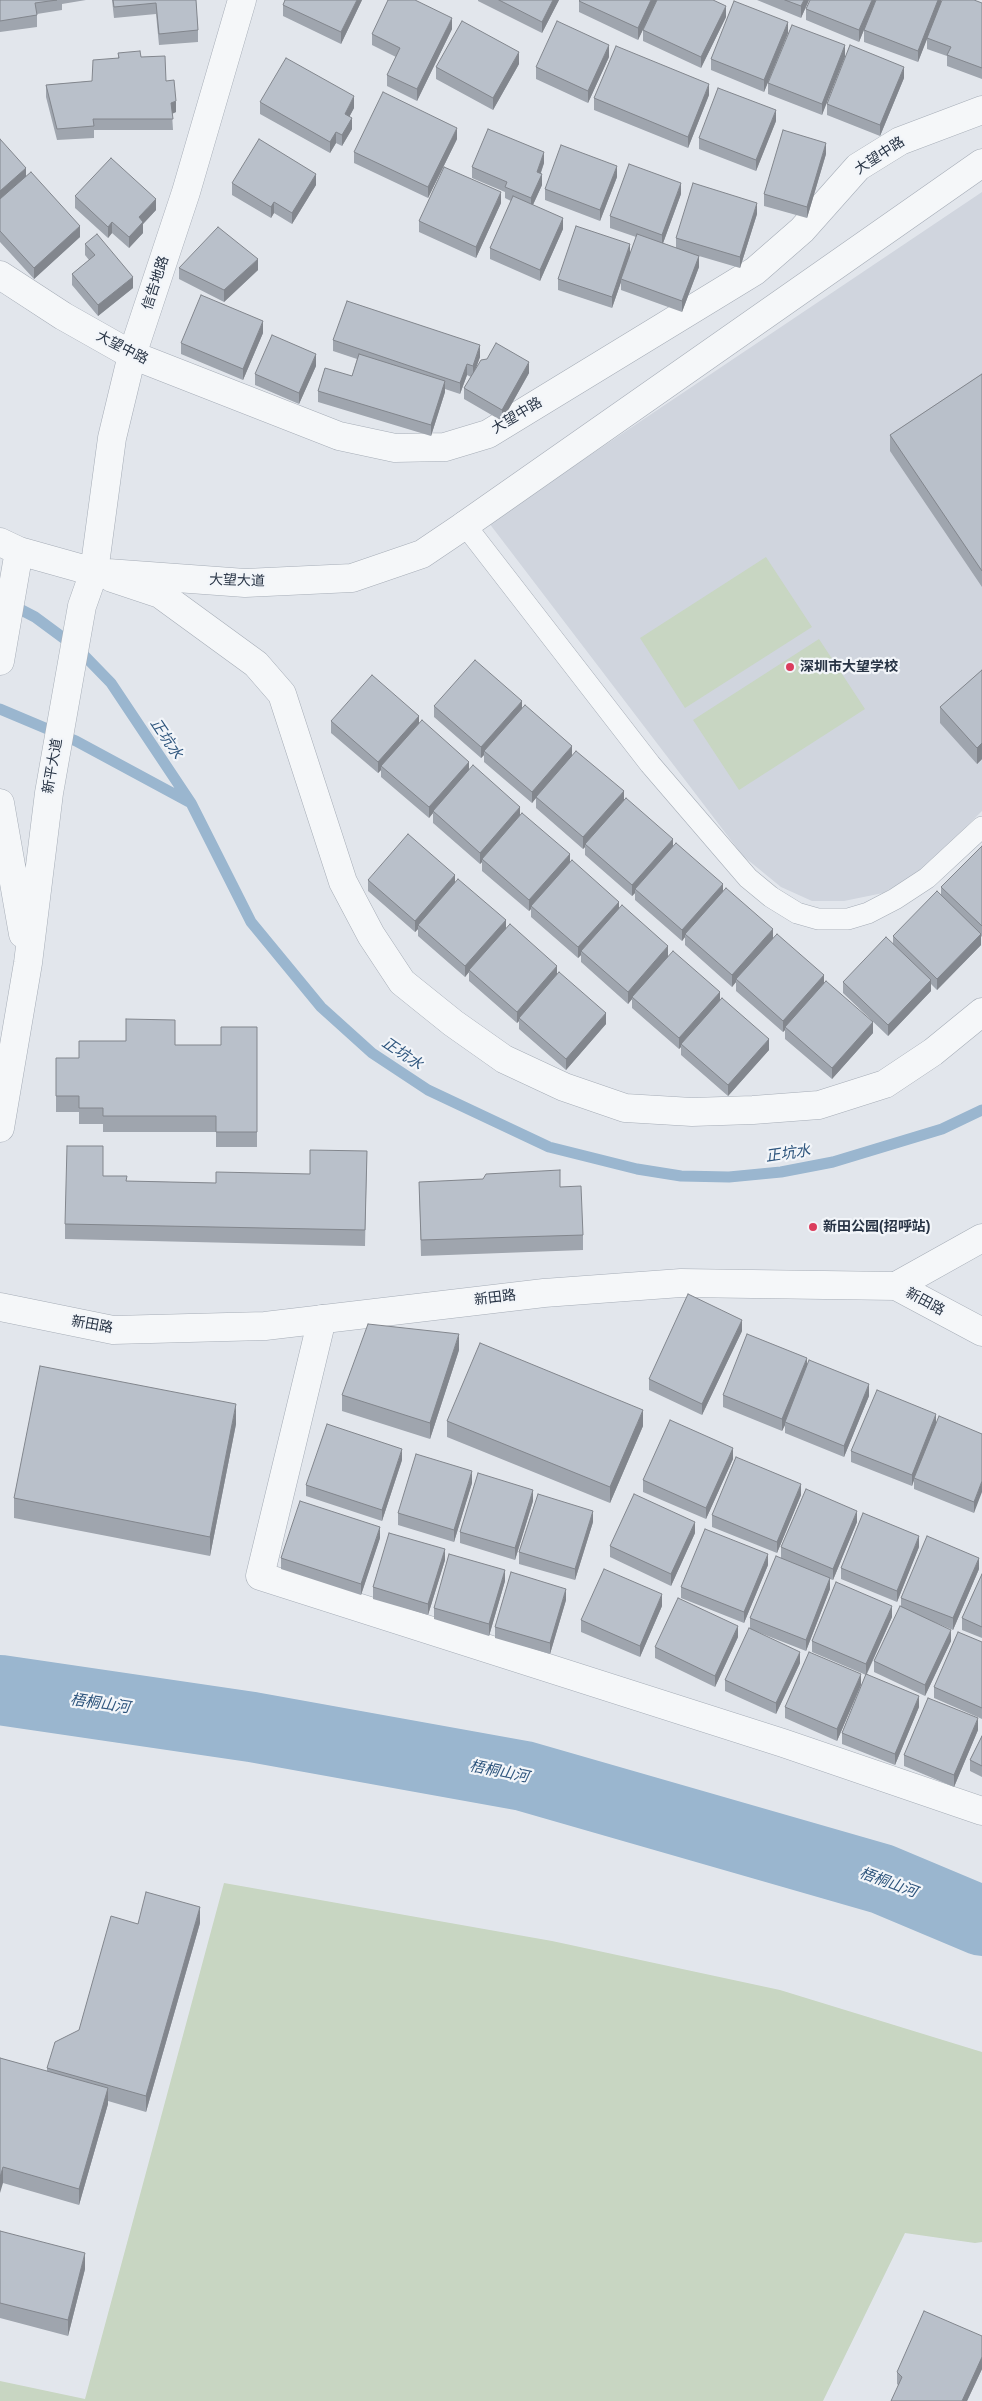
<!DOCTYPE html>
<meta charset="utf-8">
<style>
body{margin:0}
canvas{display:block;background:#e2e6ec}
</style>
<canvas width="982" height="2401"></canvas>
<script>
const ctx = document.querySelector('canvas').getContext('2d');
ctx.lineJoin = 'round';
function paint(path, color) {
  ctx.fillStyle = color;
  ctx.fill(path, 'evenodd');
}
function toPath(rows) {
  const path = new Path2D();
  for (const r of rows) {
    path.moveTo(r[0], r[1]);
    for (let i = 2; i < r.length; i += 2) path.lineTo(r[i], r[i + 1]);
  }
  return path;
}
function strokePath(path, color, width, dash) {
  ctx.strokeStyle = color;
  ctx.lineWidth = width;
  ctx.lineCap = dash ? 'butt' : 'round';
  ctx.setLineDash(dash || []);
  ctx.stroke(path);
}
function drawText(font, color, halo, rows, align = 'center') {
  ctx.font = font + ' Helvetica,"Noto Sans SC",sans-serif';
  ctx.lineWidth = 4.5;
  ctx.setLineDash([]);
  ctx.textBaseline = 'middle';
  ctx.strokeStyle = halo;
  ctx.fillStyle = color;
  for (const [text, x, y, turn = 0] of rows) {
    ctx.save();
    ctx.translate(x, y);
    ctx.rotate((+turn || 0) * Math.PI / 180);
    ctx.textAlign = isNaN(turn) ? turn : align;
    if (halo) ctx.strokeText(text, 0, 0);
    ctx.fillText(text, 0, 0);
    ctx.restore();
  }
}
paint(toPath([
 [982,192,982,811,921,872,883,893,844,901,812,901,781,887,743,856,489,523]
]), '#d0d5de');
paint(toPath([
 [766,557,812,627,685,708,640,638],
 [819,639,865,709,739,790,693,720],
 [224,1883,552,1941,780,1990,982,2052,982,2242,975,2243,905,2233,823,2401,0,2401,0,2381,85,2399]
]), '#c8d6c2');
strokePath(toPath([
 [10,604,35,617,77,648,111,683,191,803,251,922,321,1007,372,1053,428,1090,549,1147,637,1169,681,1176,729,1177,781,1172,833,1162,942,1129,982,1110],
 [0,709,76,741,189,802]
]), '#9ab6cf', 11);
strokePath(toPath([
 [0,1690,252,1727,524,1776,882,1879,982,1921]
]), '#9ab6cf', 70);
const service = toPath([
 [465,525,650,764,748,878,771,897,797,913,818,919,848,919,868,913,895,899,927,878,982,827]
]);
const minor = toPath([
 [0,275,63,316,132,355,339,436,395,448,445,447,488,434,755,271,802,230,858,167,900,141,982,110],
 [465,525,982,163],
 [112,578,160,594,256,664,282,694,343,882,371,935,402,982,453,1023,504,1059,564,1087,625,1108,692,1112,753,1110,819,1105,885,1084,933,1052,982,1012],
 [896,1286,982,1238],
 [322,1319,260,1576,783,1743,982,1811]
]);
const tertiary = toPath([
 [0,542,19,551,94,572,245,583,352,578,422,554,465,525],
 [0,661,19,551],
 [0,803,23,934],
 [0,1128,28,963,49,793,82,606,94,572,112,438,132,355,186,192,242,0],
 [0,1307,113,1330,265,1326,544,1293,681,1283,896,1286,982,1332]
]);
strokePath(service, '#a6adb7', 22);
strokePath(minor, '#a6adb7', 29);
strokePath(tertiary, '#a6adb7', 29);
strokePath(service, '#f5f7f9', 21);
strokePath(minor, '#f5f7f9', 28);
strokePath(tertiary, '#f5f7f9', 28);
paint(toPath([
 [0,0,86,0,62,4,62,10,37,14,37,27,0,32],
 [112,0,196,0,198,30,198,42,159,45,156,14,114,18],
 [285,0,362,0,341,44,283,16,283,5],
 [478,0,559,0,542,33,478,1],
 [657,0,638,40,579,12,579,1],
 [757,0,809,0,801,18],
 [941,0,941,3,982,3,982,79,947,66,947,56,927,49,927,38,918,62,864,42,864,30,873,8,859,42,806,20,806,9],
 [726,17,701,68,643,41,643,30],
 [452,29,417,101,387,86,387,75,396,57,372,45,372,34],
 [788,33,764,92,711,70,711,59],
 [845,45,822,115,768,94,768,83],
 [118,53,141,57,166,81,176,112,172,114,173,130,94,130,94,138,57,140,46,97,46,85,92,81,118,58],
 [609,57,588,103,536,79,536,67],
 [519,64,493,110,436,79,436,67],
 [904,78,880,136,827,115,827,104],
 [709,95,688,148,594,110,594,98],
 [260,102,354,108,349,117,352,129,342,146,336,143,330,153,260,114],
 [776,121,756,171,699,149,699,138],
 [0,139,26,176,80,237,34,279,0,242],
 [457,139,428,198,354,163,354,152],
 [826,154,807,218,764,206,764,194],
 [544,163,541,173,542,185,533,205,563,229,540,281,490,259,490,248,511,201,505,198,505,192,472,178,472,167],
 [617,177,600,221,545,200,545,189],
 [232,183,316,185,292,224,274,213,271,218,232,195],
 [681,194,663,243,676,248,676,238,757,214,740,268,699,256,699,267,682,312,621,290,621,282,612,308,558,290,558,279,630,254,636,237,610,228,610,216],
 [75,196,156,210,143,224,143,233,129,248,112,233,108,238,75,208],
 [501,203,476,258,419,232,419,221],
 [85,244,133,288,98,316,72,285,72,274,89,260,85,255],
 [179,268,258,270,224,302,179,279],
 [263,333,243,380,181,354,181,343],
 [333,340,480,357,475,369,529,373,502,421,464,399,464,388,471,377,467,375,460,394,445,389,445,392,431,436,318,402,318,391,352,376,357,359,333,351],
 [316,366,299,404,255,385,255,374],
 [982,374,982,587,890,451,890,435],
 [982,670,982,759,977,764,940,723,940,707],
 [434,706,522,709,572,755,624,800,673,847,723,891,773,939,824,983,873,1033,832,1079,785,1039,785,1030,783,1032,736,991,736,982,732,987,685,945,685,937,682,941,635,900,635,893,632,896,585,855,585,847,583,849,536,808,536,798,532,803,484,762,484,755,481,758,434,717],
 [331,721,419,723,469,770,520,815,668,956,720,1000,769,1050,728,1096,681,1055,681,1047,679,1049,632,1008,632,999,628,1004,581,962,581,955,578,958,531,917,531,909,529,911,482,871,482,862,480,864,433,823,433,813,429,818,381,777,381,770,378,773,331,733],
 [982,846,982,937,981,936,981,945,937,990,931,984,931,991,888,1036,843,993,843,982,893,944,893,936,941,895,941,887],
 [368,880,455,882,506,929,557,974,606,1024,566,1070,519,1029,519,1021,517,1023,469,981,469,972,465,977,418,936,418,929,415,932,368,891],
 [257,1027,257,1147,216,1147,216,1132,103,1132,103,1124,79,1124,79,1112,56,1112,56,1058,79,1058,175,1045,221,1045],
 [367,1151,365,1246,65,1239,65,1224,103,1176,127,1181,216,1183,310,1174],
 [419,1182,560,1187,583,1235,583,1250,421,1256],
 [742,1331,702,1415,649,1390,649,1379],
 [459,1350,430,1439,342,1411,342,1395],
 [807,1367,869,1396,844,1457,785,1433,785,1425,782,1431,723,1407,723,1395],
 [447,1421,643,1426,610,1503,447,1437],
 [936,1422,982,1434,974,1513,914,1489,914,1480,912,1486,851,1462,851,1451],
 [236,1424,210,1556,14,1518,14,1498],
 [733,1459,706,1519,643,1492,643,1480],
 [402,1460,382,1521,306,1496,306,1485],
 [472,1483,454,1542,398,1525,398,1513],
 [801,1495,777,1553,712,1527,712,1515],
 [533,1501,515,1560,460,1543,460,1532],
 [593,1522,575,1580,519,1564,519,1552],
 [857,1522,833,1580,830,1579,830,1589,806,1651,755,1631,800,1663,776,1714,725,1691,725,1680,750,1629,750,1618,781,1558,781,1547],
 [695,1533,671,1586,610,1557,610,1546],
 [380,1538,361,1595,281,1569,281,1558],
 [919,1547,897,1602,841,1579,841,1568],
 [445,1560,428,1615,373,1599,373,1587],
 [768,1565,744,1623,681,1598,681,1587],
 [979,1569,953,1630,934,1622,951,1641,925,1696,874,1672,874,1661,901,1607,901,1598],
 [982,1574,982,1638,962,1630,962,1618],
 [505,1581,489,1636,434,1619,434,1608],
 [566,1600,550,1654,495,1638,495,1627],
 [662,1606,640,1657,581,1632,581,1620],
 [892,1617,867,1674,919,1707,895,1765,842,1744,842,1733,866,1675,812,1652,812,1641],
 [738,1637,715,1687,655,1658,655,1647],
 [982,1642,982,1719,934,1698,934,1687],
 [861,1685,837,1741,785,1718,785,1707],
 [978,1730,954,1787,904,1766,904,1755],
 [982,1736,982,1777,970,1771,970,1760],
 [200,1923,146,2112,108,2101,108,2104,79,2205,3,2183,0,2058,47,2072,47,2068,79,2030,138,1924],
 [0,2231,85,2269,68,2336,0,2318],
 [982,2336,982,2369,967,2401,898,2385,897,2384,897,2372]
]), '#9fa5ae');
paint(toPath([
 [357,0,362,0,341,44,341,32],
 [553,0,559,0,542,33,542,22],
 [651,0,657,0,638,40,638,28],
 [804,0,809,0,801,18,801,6],
 [872,0,876,0,859,42,859,30],
 [938,0,941,0,941,4,918,62,918,51],
 [726,6,726,17,701,68,701,57],
 [452,18,452,29,417,101,417,89],
 [788,22,788,33,764,92,764,80],
 [609,45,609,57,588,103,588,91],
 [845,45,845,57,822,115,822,104],
 [519,52,519,64,493,110,493,98],
 [904,67,904,78,880,136,880,125],
 [709,84,709,95,688,148,688,137],
 [354,96,354,108,345,125,345,114],
 [176,101,176,112,171,114,171,103],
 [776,110,776,121,756,171,756,160],
 [352,118,352,129,342,146,342,135],
 [457,128,457,139,428,198,428,187],
 [336,132,336,143,330,153,330,142],
 [826,143,826,154,807,218,807,207],
 [544,152,544,163,537,183,537,172],
 [617,166,617,177,600,221,600,210],
 [26,168,26,179,0,202,0,191],
 [316,174,316,185,292,224,292,213],
 [542,174,542,185,531,209,531,198],
 [681,183,681,194,662,246,662,235],
 [501,192,501,203,476,258,476,247],
 [156,199,156,210,143,224,143,233,129,248,129,237,139,217],
 [274,202,274,213,271,218,271,207],
 [757,203,757,214,740,268,740,257],
 [563,218,563,229,540,281,540,270],
 [112,222,112,233,108,238,108,227],
 [80,226,80,237,34,279,34,268],
 [630,244,630,256,621,279,621,282,612,308,612,297],
 [699,256,699,267,682,312,682,301],
 [258,259,258,270,224,302,224,290],
 [133,277,133,288,98,316,98,305],
 [263,321,263,333,243,380,243,369],
 [480,345,480,357,473,377,473,366],
 [316,354,316,366,299,404,299,393],
 [529,362,529,373,502,421,502,410],
 [467,364,467,375,460,394,460,383],
 [445,381,445,392,431,436,431,425],
 [522,701,522,712,484,751,484,755,481,758,481,747],
 [419,716,419,727,381,766,381,770,378,773,378,762],
 [982,743,982,759,977,764,977,748],
 [572,746,572,757,536,797,536,798,532,803,532,792],
 [469,762,469,773,433,811,433,813,429,818,429,807],
 [624,791,624,803,585,844,585,847,583,849,583,837],
 [520,807,520,818,482,859,482,862,480,864,480,853],
 [673,839,673,851,635,889,635,893,632,896,632,885],
 [570,854,570,865,531,906,531,909,529,911,529,900],
 [455,875,455,886,418,925,418,929,415,932,415,921],
 [723,884,723,895,685,934,685,937,682,941,682,930],
 [619,902,619,913,581,951,581,955,578,958,578,947],
 [506,920,506,931,469,970,469,972,465,977,465,966],
 [773,929,773,941,736,979,736,982,732,987,732,975],
 [981,934,981,945,937,990,937,979],
 [668,946,668,958,632,997,632,999,628,1004,628,992],
 [557,966,557,977,519,1018,519,1021,517,1023,517,1012],
 [824,975,824,986,785,1027,785,1030,783,1032,783,1021],
 [931,980,931,991,888,1036,888,1025],
 [720,992,720,1003,681,1044,681,1047,679,1049,679,1038],
 [606,1013,606,1024,566,1070,566,1059],
 [873,1022,873,1033,832,1079,832,1068],
 [769,1039,769,1050,728,1096,728,1085],
 [742,1320,742,1331,702,1415,702,1404],
 [459,1334,459,1350,430,1439,430,1423],
 [807,1358,807,1369,785,1422,785,1425,782,1431,782,1419],
 [869,1384,869,1396,844,1457,844,1446],
 [236,1404,236,1424,210,1556,210,1537],
 [643,1410,643,1426,610,1503,610,1487],
 [936,1414,936,1425,914,1478,914,1480,912,1486,912,1475],
 [733,1448,733,1459,706,1519,706,1508],
 [402,1449,402,1460,382,1521,382,1510],
 [472,1471,472,1483,454,1542,454,1530],
 [982,1481,982,1492,974,1513,974,1502],
 [801,1484,801,1495,777,1553,777,1542],
 [533,1490,533,1501,515,1560,515,1548],
 [593,1511,593,1522,575,1580,575,1569],
 [857,1511,857,1522,833,1580,833,1569],
 [695,1522,695,1533,671,1586,671,1574],
 [380,1527,380,1538,361,1595,361,1584],
 [919,1536,919,1547,897,1602,897,1591],
 [445,1549,445,1560,428,1615,428,1604],
 [768,1554,768,1565,744,1623,744,1612],
 [979,1558,979,1569,953,1630,953,1618],
 [505,1570,505,1581,489,1636,489,1624],
 [830,1578,830,1589,806,1651,806,1640],
 [566,1589,566,1600,550,1654,550,1643],
 [662,1594,662,1606,640,1657,640,1646],
 [892,1606,892,1617,866,1675,866,1664],
 [738,1626,738,1637,715,1687,715,1676],
 [951,1630,951,1641,925,1696,925,1685],
 [800,1652,800,1663,776,1714,776,1703],
 [861,1674,861,1685,837,1741,837,1729],
 [919,1696,919,1707,895,1765,895,1754],
 [978,1718,978,1730,954,1787,954,1775],
 [200,1907,200,1923,146,2112,146,2096],
 [108,2088,108,2104,79,2205,79,2189],
 [3,2167,3,2183,0,2193,0,2177],
 [85,2253,85,2269,68,2336,68,2320],
 [982,2357,982,2369,967,2401,962,2401]
]), '#82868d');
const building = toPath([
 [0,0,57,0,35,3,37,15,0,21,0,0],
 [113,0,196,0,198,30,159,34,156,3,114,7,113,0],
 [285,0,357,0,341,32,283,5,285,0],
 [388,0,415,0,452,18,417,89,387,75,400,48,372,34,388,0],
 [499,0,553,0,542,22,499,0],
 [580,0,651,0,638,28,579,1,580,0],
 [657,0,713,0,726,6,701,57,643,30,657,0],
 [785,0,804,0,801,6,785,0],
 [810,0,872,0,859,30,806,9,810,0],
 [876,0,938,0,918,51,864,30,876,0],
 [942,0,974,0,982,3,982,68,947,55,951,47,927,38,942,0],
 [734,1,788,22,764,80,711,59,734,1],
 [462,21,519,52,493,98,436,67,462,21],
 [557,21,609,45,588,91,536,67,557,21],
 [792,25,845,45,822,104,768,83,792,25],
 [850,45,904,67,880,125,827,104,850,45],
 [616,46,709,84,688,137,594,98,616,46],
 [140,51,141,57,165,56,166,81,174,80,176,101,171,103,173,119,93,119,94,126,57,129,46,85,92,81,93,60,119,58,118,53,140,51],
 [286,58,354,96,345,114,352,118,342,135,336,132,330,142,260,102,286,58],
 [718,88,776,110,756,160,699,138,718,88],
 [383,92,457,128,428,187,354,152,383,92],
 [488,129,544,152,537,172,542,174,531,198,505,187,507,182,472,167,488,129],
 [783,130,826,143,807,207,764,194,783,130],
 [0,139,26,168,0,191,0,139],
 [259,139,316,174,292,213,274,202,271,207,232,183,259,139],
 [561,145,617,166,600,210,545,189,561,145],
 [111,158,156,199,139,217,143,222,129,237,112,222,108,227,75,196,111,158],
 [629,164,681,183,662,235,610,216,629,164],
 [444,167,501,192,476,247,419,221,444,167],
 [31,172,80,226,34,268,0,231,0,199,31,172],
 [693,183,757,203,740,257,676,238,693,183],
 [513,196,563,218,540,270,490,248,513,196],
 [576,226,630,244,612,297,558,279,576,226],
 [218,227,258,259,224,290,179,268,218,227],
 [97,234,133,277,98,305,72,274,95,255,85,244,97,234],
 [637,234,699,256,682,301,621,279,637,234],
 [201,295,263,321,243,369,181,343,201,295],
 [347,301,480,345,473,366,467,364,460,383,333,340,347,301],
 [272,335,316,354,299,393,255,374,272,335],
 [496,343,529,362,502,410,464,388,481,360,487,359,496,343],
 [359,354,445,381,431,425,318,391,325,368,352,376,359,354],
 [982,374,982,571,890,435,982,374],
 [475,660,522,701,481,747,434,706,475,660],
 [982,670,982,743,977,748,940,707,982,670],
 [372,675,419,716,378,762,331,721,372,675],
 [525,705,572,746,532,792,484,751,525,705],
 [422,720,469,762,429,807,381,766,422,720],
 [576,751,624,791,583,837,536,797,576,751],
 [473,765,520,807,480,853,433,811,473,765],
 [626,798,673,839,632,885,585,844,626,798],
 [522,813,570,854,529,900,482,859,522,813],
 [408,834,455,875,415,921,368,880,408,834],
 [676,843,723,884,682,930,635,889,676,843],
 [982,846,982,926,941,887,982,846],
 [572,860,619,902,578,947,531,906,572,860],
 [458,879,506,920,465,966,418,925,458,879],
 [726,888,773,929,732,975,685,934,726,888],
 [937,891,981,934,937,979,893,936,937,891],
 [622,905,668,946,628,992,581,951,622,905],
 [510,924,557,966,517,1012,469,970,510,924],
 [777,934,824,975,783,1021,736,979,777,934],
 [886,937,931,980,888,1025,843,982,886,937],
 [673,951,720,992,679,1038,632,997,673,951],
 [559,972,606,1013,566,1059,519,1018,559,972],
 [826,981,873,1022,832,1068,785,1027,826,981],
 [722,998,769,1039,728,1085,681,1044,722,998],
 [126,1019,175,1020,175,1045,221,1045,221,1027,257,1027,257,1132,216,1132,216,1116,103,1116,103,1108,79,1108,79,1096,56,1096,56,1058,79,1058,79,1041,126,1041,126,1019],
 [67,1146,103,1146,103,1176,127,1176,126,1181,216,1183,216,1172,310,1174,310,1150,367,1151,365,1230,65,1224,67,1146],
 [560,1170,560,1187,581,1186,583,1235,421,1240,419,1182,483,1179,486,1174,560,1170],
 [688,1294,742,1320,702,1404,649,1379,688,1294],
 [368,1324,459,1334,430,1423,342,1395,368,1324],
 [747,1334,807,1358,782,1419,723,1395,747,1334],
 [480,1343,643,1410,610,1487,447,1421,480,1343],
 [809,1360,869,1384,844,1446,785,1422,809,1360],
 [40,1366,236,1404,210,1537,14,1498,40,1366],
 [877,1390,936,1414,912,1475,851,1451,877,1390],
 [939,1416,982,1434,982,1481,974,1502,914,1478,939,1416],
 [670,1420,733,1448,706,1508,643,1480,670,1420],
 [327,1424,402,1449,382,1510,306,1485,327,1424],
 [416,1454,472,1471,454,1530,398,1513,416,1454],
 [736,1457,801,1484,777,1542,712,1515,736,1457],
 [478,1473,533,1490,515,1548,460,1532,478,1473],
 [806,1489,857,1511,833,1569,781,1547,806,1489],
 [538,1494,593,1511,575,1569,519,1552,538,1494],
 [634,1494,695,1522,671,1574,610,1546,634,1494],
 [300,1501,380,1527,361,1584,281,1558,300,1501],
 [863,1513,919,1536,897,1591,841,1568,863,1513],
 [705,1529,768,1554,744,1612,681,1587,705,1529],
 [389,1533,445,1549,428,1604,373,1587,389,1533],
 [927,1536,979,1558,953,1618,901,1598,927,1536],
 [449,1554,505,1570,489,1624,434,1608,449,1554],
 [776,1556,830,1578,806,1640,750,1618,776,1556],
 [604,1569,662,1594,640,1646,581,1620,604,1569],
 [511,1572,566,1589,550,1643,495,1627,511,1572],
 [982,1574,982,1627,962,1618,982,1574],
 [836,1582,892,1606,866,1664,812,1641,836,1582],
 [678,1598,738,1626,715,1676,655,1647,678,1598],
 [900,1606,951,1630,925,1685,874,1661,900,1606],
 [749,1628,800,1652,776,1703,725,1680,749,1628],
 [958,1632,982,1642,982,1708,934,1687,958,1632],
 [809,1652,861,1674,837,1729,785,1707,809,1652],
 [866,1674,919,1696,895,1754,842,1733,866,1674],
 [928,1698,978,1718,954,1775,904,1755,928,1698],
 [982,1736,982,1766,970,1760,982,1736],
 [146,1892,200,1907,146,2096,47,2068,55,2042,79,2030,111,1916,138,1924,146,1892],
 [0,2058,108,2088,79,2189,3,2167,0,2177,0,2058],
 [0,2231,85,2253,68,2320,0,2303,0,2231],
 [924,2311,982,2336,982,2357,962,2401,891,2401,902,2377,897,2372,924,2311]
]);
paint(building, '#b9c0ca');
strokePath(building, '#82868d', 1);
for (const [x, y, r, color] of [
 [790,667,5,"#db3d5d"],
 [813,1227,5,"#db3d5d"]
]) {
  const dot = new Path2D();
  dot.arc(x, y, r, 0, 2 * Math.PI);
  ctx.fillStyle = color;
  ctx.fill(dot);
  strokePath(dot, '#f2f5f9', 2);
}
drawText('14px', '#283445', '#f2f5f9', [
 ["大望中路",880,156,-33],
 ["信告地路",156,283,-72],
 ["大望中路",122,348,27],
 ["大望中路",517,416,-31],
 ["大望大道",237,581,2],
 ["新平大道",53,766,-80],
 ["新田路",495,1298,-7],
 ["新田路",925,1302,28],
 ["新田路",92,1325,10]
]);
drawText('bold 14px', '#283445', '#f2f5f9', [
 ["深圳市大望学校",800,667],
 ["新田公园(招呼站)",823,1227]
], 'left');
drawText('italic 15px', '#2e557d', '#f2f5f9', [
 ["正坑水",166,739,56],
 ["正坑水",402,1054,34],
 ["正坑水",788,1154,-8],
 ["梧桐山河",100,1704,8],
 ["梧桐山河",499,1772,11],
 ["梧桐山河",888,1883,20]
]);
</script>
